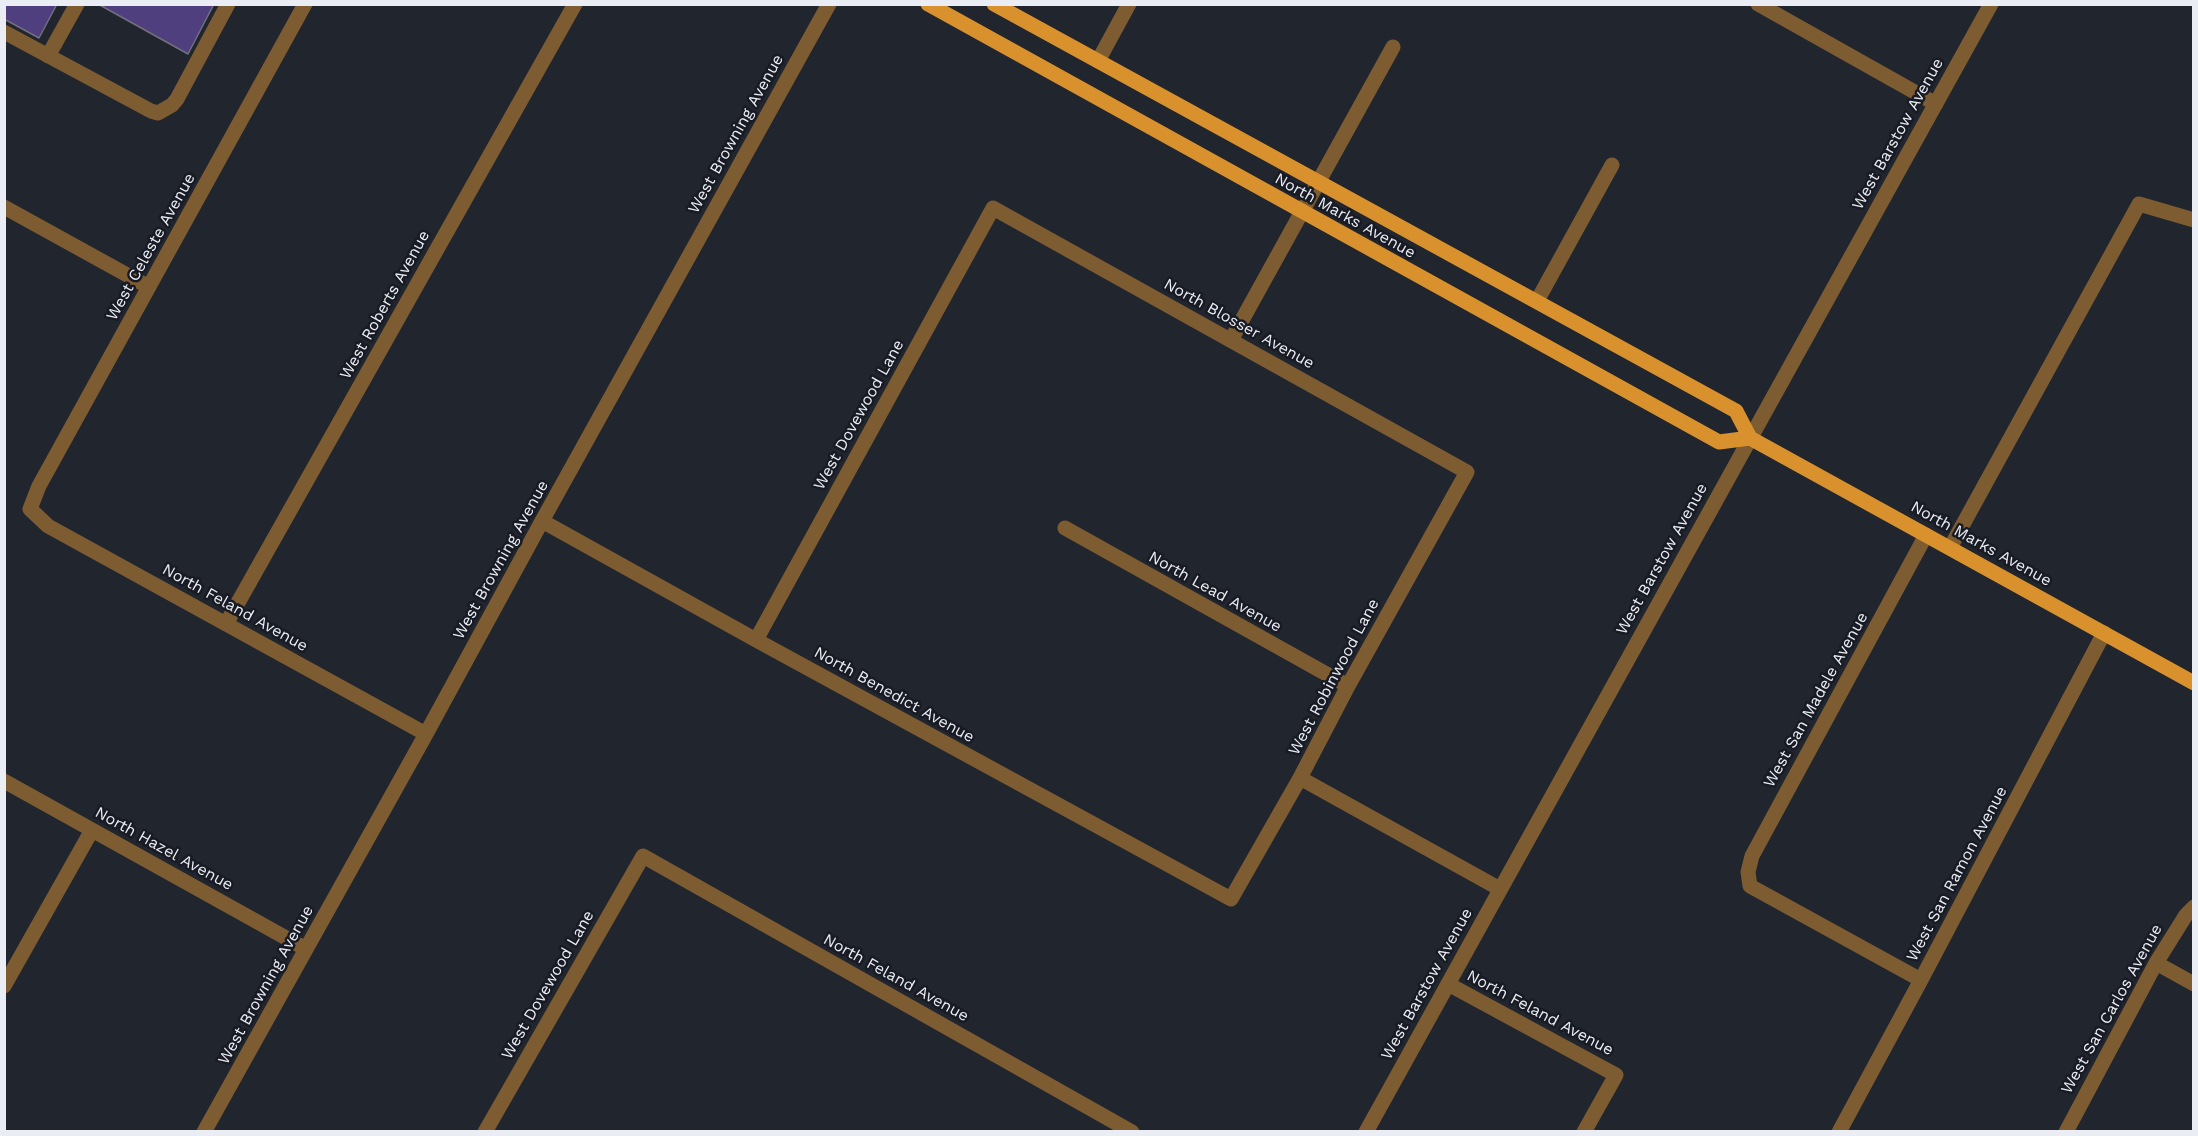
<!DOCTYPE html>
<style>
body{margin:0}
#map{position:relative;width:2198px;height:1136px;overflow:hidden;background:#21252e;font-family:"Work Sans",sans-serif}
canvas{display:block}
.frame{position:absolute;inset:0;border:6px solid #eaedf3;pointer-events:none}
</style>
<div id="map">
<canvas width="2198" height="1136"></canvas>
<div class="frame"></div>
</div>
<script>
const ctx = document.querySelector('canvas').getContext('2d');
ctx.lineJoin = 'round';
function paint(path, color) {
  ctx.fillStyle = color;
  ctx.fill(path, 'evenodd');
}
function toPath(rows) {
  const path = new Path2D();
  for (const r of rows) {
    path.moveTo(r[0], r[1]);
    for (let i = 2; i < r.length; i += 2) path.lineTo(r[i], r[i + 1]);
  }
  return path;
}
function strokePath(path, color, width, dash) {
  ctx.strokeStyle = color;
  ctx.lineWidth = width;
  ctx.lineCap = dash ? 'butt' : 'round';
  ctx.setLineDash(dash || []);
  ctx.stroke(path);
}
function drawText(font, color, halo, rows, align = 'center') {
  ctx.font = font + ' "Work Sans",sans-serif';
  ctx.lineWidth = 5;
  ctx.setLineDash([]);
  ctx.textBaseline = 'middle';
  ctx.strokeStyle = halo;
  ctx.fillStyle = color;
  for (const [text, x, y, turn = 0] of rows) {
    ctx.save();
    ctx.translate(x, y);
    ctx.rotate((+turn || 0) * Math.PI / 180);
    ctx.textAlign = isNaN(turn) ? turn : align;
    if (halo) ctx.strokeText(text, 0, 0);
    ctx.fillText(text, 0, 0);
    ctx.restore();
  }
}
const building = toPath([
 [4,4,57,4,39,38,4,19,4,4],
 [98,4,214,4,188,54,98,4]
]);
paint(building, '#4f3f7e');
strokePath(building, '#72707c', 1.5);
strokePath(toPath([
 [305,4,39,486,30,509,48,526,426,734],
 [1758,4,1936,104],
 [4,32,151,111,158,113,172,105,177,99,228,4],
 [48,56,77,4],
 [1098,61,1129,4],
 [4,207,149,287],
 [1537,301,1612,165],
 [1231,340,1393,47],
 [542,521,756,640,1231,899,1300,778,1348,686,1467,472,993,208,756,640],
 [1065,528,1348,686],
 [1950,548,2139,204,2194,220],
 [226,624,575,4],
 [1300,778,1500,889],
 [4,781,306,949],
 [2156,963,2194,984],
 [1921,980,1750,886,1748,872,1752,856,1926,535],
 [1448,984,1616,1075,1584,1132],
 [4,986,92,830],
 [204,1132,426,734,542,521,829,4],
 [485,1132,643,856,1132,1132],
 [1366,1132,1991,4],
 [1839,1132,1921,980,2104,633],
 [2066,1132,2156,963,2186,915,2194,907]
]), '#7e5c32', 15);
strokePath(toPath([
 [928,4,1719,442,1750,438],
 [994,4,1736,411,1750,438,2194,683]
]), '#d8912c', 15);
drawText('16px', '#eaedf3', '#181b24', [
 ["West Browning Avenue",736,134,-61],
 ["West Barstow Avenue",1898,134,-61],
 ["North Marks Avenue",1345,216,29],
 ["West Celeste Avenue",151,247,-61],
 ["West Roberts Avenue",385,305,-61],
 ["North Blosser Avenue",1239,324,29],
 ["West Dovewood Lane",859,415,-61],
 ["North Marks Avenue",1981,544,29],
 ["West Barstow Avenue",1662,559,-61],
 ["West Browning Avenue",501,560,-61],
 ["North Lead Avenue",1215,592,29],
 ["North Feland Avenue",235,608,29],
 ["West Robinwood Lane",1334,677,-62],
 ["North Benedict Avenue",894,695,29],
 ["West San Madele Avenue",1816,700,-61],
 ["North Hazel Avenue",164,849,29],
 ["West San Ramon Avenue",1957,874,-62],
 ["North Feland Avenue",896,978,29],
 ["West Barstow Avenue",1427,984,-61],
 ["West Browning Avenue",266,985,-61],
 ["West Dovewood Lane",548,985,-60],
 ["West San Carlos Avenue",2112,1009,-61],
 ["North Feland Avenue",1540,1013,28]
]);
</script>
